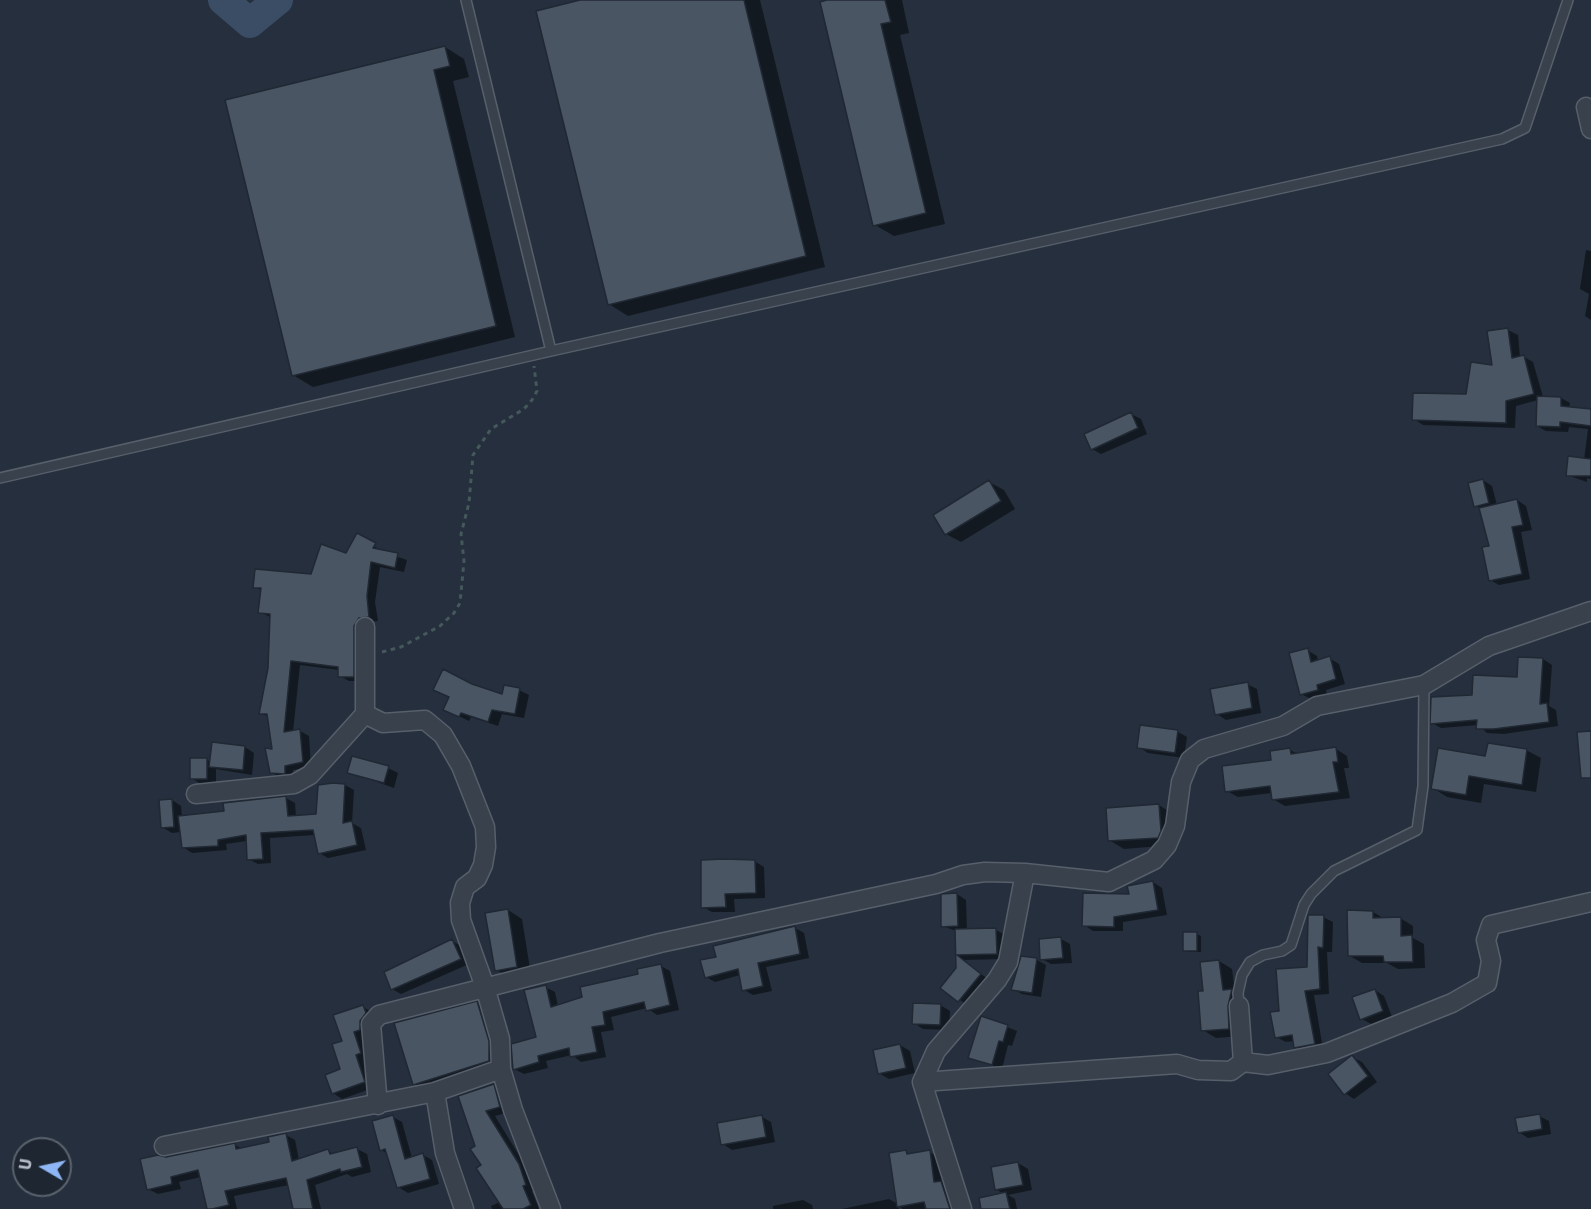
<!DOCTYPE html>
<style>
body{margin:0}
#map{position:relative;width:1591px;height:1209px;overflow:hidden;background:#252f3d;font-family:Jost,sans-serif}
canvas{display:block}
.north{position:absolute;left:12px;top:1137px;width:60px;height:60px;box-sizing:border-box;background:#1e2632;border:2px solid #5a626e;border-radius:50%;rotate:279deg;font-size:16px;font-weight:700;line-height:24px;text-align:center;color:#b5bcc8}
.north::after{content:'';display:block;margin:auto;width:21px;height:27px;background:#8eb6f4;clip-path:polygon(50% 0,100% 100%,50% 72%,0 100%)}
</style>
<div id="map">
<canvas width="1591" height="1209"></canvas>
<div class="north">U</div>
</div>
<script>
const ctx = document.querySelector('canvas').getContext('2d');
ctx.lineJoin = 'round';
function paint(path, color) {
  ctx.fillStyle = color;
  ctx.fill(path, 'evenodd');
}
function toPath(rows) {
  const path = new Path2D();
  for (const r of rows) {
    path.moveTo(r[0], r[1]);
    for (let i = 2; i < r.length; i += 2) path.lineTo(r[i], r[i + 1]);
  }
  return path;
}
function strokePath(path, color, width, dash) {
  ctx.strokeStyle = color;
  ctx.lineWidth = width;
  ctx.lineCap = dash ? 'butt' : 'round';
  ctx.setLineDash(dash || []);
  ctx.stroke(path);
}
paint(toPath([
 [587,0,760,0,825,267,628,316,609,304],
 [834,0,902,0,909,33,900,35,945,224,894,236,875,225],
 [445,47,464,59,469,77,453,81,515,337,313,387,293,375,227,101],
 [1586,250,1591,251,1591,320,1585,316,1589,294,1580,289],
 [1508,330,1518,335,1520,358,1524,357,1533,362,1543,397,1561,398,1570,403,1569,408,1591,411,1591,479,1587,478,1587,482,1567,475,1584,460,1588,429,1569,427,1568,432,1546,431,1537,426,1538,400,1516,406,1515,428,1423,425,1414,419,1467,395,1493,367],
 [1131,414,1141,419,1147,434,1101,454,1092,449],
 [1483,480,1492,486,1497,505,1517,500,1526,506,1532,530,1521,532,1530,579,1499,585,1490,580,1491,547,1481,509,1476,506],
 [989,482,1004,490,1015,509,961,542,946,534],
 [357,535,383,552,407,560,404,572,380,567,375,602,378,621,368,622,362,681,349,681,340,676,339,670,300,665,293,732,300,731,309,736,311,767,293,770,294,778,280,778,271,772,274,750,269,717,260,713,270,668,272,618,260,612,262,591,255,587,312,575,347,554],
 [1307,650,1317,656,1318,661,1329,658,1339,664,1345,684,1326,690,1327,695,1311,699,1301,694],
 [1543,659,1552,665,1549,706,1556,710,1558,726,1504,734,1487,733,1478,725,1441,728,1432,723,1474,696,1518,679],
 [1247,684,1257,689,1261,713,1226,720,1217,714],
 [471,685,504,696,519,690,529,695,524,718,502,714,498,726,471,717,469,721,454,714,450,697],
 [1178,732,1187,737,1184,758,1148,753,1139,747],
 [245,747,254,753,252,775,216,769,216,784,201,784,191,778,207,760,211,762],
 [1336,749,1347,756,1349,768,1344,768,1350,798,1285,806,1273,799,1272,793,1238,797,1227,791,1290,750,1298,754],
 [1526,750,1541,758,1536,792,1484,784,1481,803,1447,797,1433,788,1487,758],
 [388,768,398,773,394,788,349,772],
 [345,785,354,790,352,823,361,828,366,850,328,858,319,853,315,835,270,838,271,863,258,864,248,859,247,841,226,844,227,850,192,853,183,847,181,832,172,833,162,827,172,800,181,806,182,817,226,812,286,798,295,803,296,817,317,815],
 [1159,805,1173,814,1173,845,1124,849,1109,840],
 [754,861,764,867,765,898,734,899,735,912,712,912,703,907],
 [1153,882,1162,888,1167,915,1123,922,1123,931,1093,931,1084,925],
 [957,894,966,900,967,931,996,930,1005,935,1006,959,963,960,989,980,969,1006,942,988,957,968,956,931,943,926],
 [508,910,522,919,531,975,511,978,496,970],
 [1373,912,1385,919,1400,918,1413,926,1413,938,1424,944,1425,968,1398,969,1387,963,1362,963,1350,956],
 [1323,917,1333,922,1332,952,1327,952,1329,994,1314,995,1323,1049,1305,1053,1295,1047,1294,1041,1286,1042,1276,1037,1280,1012,1308,968],
 [795,928,804,933,809,958,766,967,772,991,753,995,744,990,740,975,715,982,706,977,718,958],
 [1197,934,1201,936,1201,952,1189,952,1185,950],
 [1061,939,1070,944,1072,963,1051,964,1042,959],
 [452,941,461,946,469,964,401,994,392,989,397,965],
 [1037,960,1046,965,1041,997,1022,994,1013,989],
 [1219,961,1232,969,1235,992,1245,998,1241,1014,1242,1036,1216,1038,1203,1030,1205,992],
 [661,966,670,971,679,1010,657,1015,647,1008,611,1017,614,1030,601,1032,606,1057,581,1062,572,1055,546,1061,548,1068,524,1074,514,1069,538,1038,545,987,555,992,558,1006],
 [1375,990,1384,996,1392,1017,1371,1024,1362,1019],
 [477,1003,487,1008,498,1066,424,1089,415,1084],
 [940,1005,950,1011,949,1030,923,1029,914,1023],
 [363,1007,372,1012,369,1035,363,1037,370,1058,365,1060,373,1088,342,1099,333,1093,342,1070,344,1042],
 [982,1017,1017,1031,1012,1046,1008,1045,1002,1069,970,1057],
 [900,1045,910,1051,915,1073,889,1079,879,1073],
 [1352,1057,1362,1062,1377,1082,1354,1099,1345,1093],
 [493,1085,503,1091,509,1112,495,1116,528,1170,535,1190,532,1191,539,1209,492,1209,491,1206,500,1202,483,1165,460,1097],
 [1539,1116,1549,1121,1551,1134,1528,1138,1519,1132],
 [393,1117,402,1122,412,1158,423,1155,432,1160,439,1184,408,1193,398,1187,388,1154,381,1150],
 [762,1117,771,1122,775,1142,732,1150,723,1144],
 [286,1135,295,1140,299,1160,328,1151,335,1155,357,1149,367,1154,371,1172,352,1177,347,1174,315,1185,321,1209,295,1209,289,1185,234,1196,237,1209,209,1209,201,1177,179,1182,181,1189,158,1194,148,1189,166,1159,235,1145,243,1149,271,1143],
 [929,1152,942,1159,960,1209,903,1209,898,1206,899,1209,842,1209,889,1199,898,1204,890,1155],
 [1018,1163,1028,1169,1032,1190,1008,1195,1015,1199,1017,1209,983,1209,1004,1194,997,1190],
 [803,1200,812,1205,813,1209,773,1209,773,1206]
]), '#0007');
strokePath(toPath([
 [223,0,250,23,278,0]
]), '#3b4d65', 30);
const building = toPath([
 [580,0,744,0,806,256,608,305,536,11,580,0],
 [827,0,885,0,891,22,881,24,926,213,873,226,820,2,827,0],
 [445,46,450,66,434,70,496,326,292,376,225,100,445,46],
 [1508,328,1512,358,1524,355,1534,394,1506,401,1506,423,1412,420,1413,393,1466,394,1471,362,1492,365,1487,331,1508,328],
 [1537,396,1561,397,1561,406,1591,409,1591,426,1560,422,1560,427,1536,426,1537,396],
 [1131,412,1138,428,1091,450,1084,434,1131,412],
 [1568,456,1591,459,1591,476,1566,476,1568,456],
 [1483,479,1489,503,1474,507,1468,483,1483,479],
 [989,480,1001,501,945,535,933,515,989,480],
 [1517,499,1523,525,1512,527,1522,574,1489,581,1482,547,1489,546,1479,508,1517,499],
 [357,533,376,543,373,548,398,553,395,568,371,562,367,596,369,617,359,618,354,626,354,677,338,677,338,667,291,661,284,732,300,729,303,762,285,766,285,774,270,773,265,748,272,749,267,714,259,714,268,668,270,614,258,613,261,588,253,588,255,569,311,574,321,544,346,553,357,533],
 [1308,648,1311,662,1330,656,1336,679,1317,685,1318,690,1300,695,1289,653,1308,648],
 [1518,657,1543,658,1540,704,1547,703,1549,722,1494,729,1476,729,1477,720,1430,724,1431,697,1472,695,1473,675,1517,677,1518,657],
 [443,669,472,684,502,694,504,685,520,688,515,714,492,710,488,722,461,713,459,717,443,710,449,697,433,690,443,669],
 [1248,682,1252,708,1215,715,1210,689,1248,682],
 [1140,725,1178,730,1175,753,1137,748,1140,725],
 [1591,731,1591,778,1581,778,1577,732,1591,731],
 [212,742,245,746,243,770,209,767,212,742],
 [1488,743,1527,749,1522,785,1469,776,1466,795,1431,789,1438,748,1485,756,1488,743],
 [1336,747,1338,762,1333,762,1339,792,1272,800,1270,786,1225,792,1222,766,1271,760,1270,751,1290,748,1291,754,1336,747],
 [352,756,389,766,384,783,347,773,352,756],
 [190,758,207,758,207,779,190,779,190,758],
 [333,783,345,784,343,823,352,821,357,845,318,854,313,830,261,833,263,859,247,860,246,835,218,840,218,846,182,848,178,816,224,811,223,803,286,796,288,816,316,814,318,785,333,783],
 [172,799,174,827,161,828,159,800,172,799],
 [1159,804,1161,831,1158,838,1108,841,1106,808,1159,804],
 [725,859,755,860,756,893,725,894,726,907,701,908,701,860,725,859],
 [1153,881,1158,910,1114,917,1114,927,1082,926,1083,893,1129,894,1127,886,1153,881],
 [957,893,958,926,941,927,941,894,957,893],
 [508,909,517,967,495,971,485,913,508,909],
 [1347,910,1373,911,1373,918,1401,917,1401,936,1412,935,1413,962,1384,962,1383,956,1348,956,1347,910],
 [1308,915,1324,915,1323,948,1318,947,1320,989,1305,991,1315,1044,1294,1048,1292,1035,1275,1038,1270,1012,1279,1011,1276,969,1307,967,1308,915],
 [795,926,800,954,758,963,763,986,742,991,738,969,705,978,700,960,716,957,713,946,795,926],
 [996,928,997,954,957,955,981,974,958,1002,940,988,956,968,955,929,996,928],
 [1183,932,1197,932,1197,951,1183,951,1183,932],
 [1061,937,1063,958,1040,960,1039,939,1061,937],
 [452,939,461,959,391,990,384,972,452,939],
 [1021,956,1037,958,1032,993,1011,990,1021,956],
 [1219,960,1223,990,1232,989,1228,1006,1229,1029,1201,1031,1198,991,1203,991,1200,962,1219,960],
 [661,964,670,1005,646,1011,644,1002,603,1012,605,1025,592,1027,597,1052,570,1057,569,1048,538,1056,539,1062,513,1070,511,1044,536,1037,524,990,546,985,551,1007,582,997,580,987,638,974,637,969,661,964],
 [1375,989,1383,1011,1360,1020,1352,997,1375,989],
 [477,1001,489,1041,489,1061,413,1085,394,1023,477,1001],
 [913,1003,941,1004,940,1025,912,1024,913,1003],
 [363,1005,366,1013,360,1021,360,1030,354,1032,361,1053,356,1055,365,1082,332,1094,325,1075,340,1069,332,1044,342,1041,333,1015,363,1005],
 [981,1016,1008,1025,1003,1042,999,1041,992,1065,968,1058,981,1016],
 [900,1044,906,1068,878,1074,873,1050,900,1044],
 [1352,1055,1368,1076,1344,1095,1328,1074,1352,1055],
 [494,1084,500,1107,486,1111,519,1164,526,1185,523,1186,531,1205,523,1209,503,1209,476,1168,481,1165,470,1149,475,1146,458,1096,494,1084],
 [1540,1114,1542,1129,1518,1133,1515,1118,1540,1114],
 [393,1115,405,1159,423,1153,430,1179,397,1188,385,1149,380,1151,372,1121,393,1115],
 [762,1115,766,1137,721,1145,717,1123,762,1115],
 [286,1133,292,1161,328,1149,330,1154,357,1147,362,1167,341,1172,340,1169,307,1180,313,1209,293,1209,286,1178,225,1191,229,1205,212,1209,207,1209,198,1170,171,1177,172,1184,147,1190,140,1159,158,1155,166,1157,235,1143,236,1149,269,1142,268,1137,286,1133],
 [906,1150,907,1154,930,1150,934,1182,941,1181,950,1209,926,1209,924,1202,897,1207,889,1153,906,1150],
 [1018,1162,1023,1185,995,1190,991,1167,1018,1162],
 [1006,1192,1010,1209,981,1209,979,1198,1006,1192]
]);
paint(building, '#495563');
strokePath(building, '#202834', 1.5);
const lane = toPath([
 [466,0,551,351],
 [0,478,551,351,1502,139,1525,128,1568,0],
 [1239,1006,1238,993,1242,975,1250,962,1263,955,1282,951,1291,945,1304,905,1311,894,1334,871,1417,830,1423,786,1424,685]
]);
const street = toPath([
 [1586,107,1591,129],
 [365,627,365,714,383,723,425,720,443,735,461,766,485,827,486,847,483,865,477,878,465,887,460,903,461,920,485,987,500,1039,501,1069,513,1110,551,1209],
 [196,794,294,784,310,775,365,714],
 [1243,1062,1268,1065,1327,1053,1452,1003,1487,983,1491,961,1486,940,1491,925,1591,902],
 [922,1082,1177,1064,1198,1070,1231,1071,1243,1062,1239,1006],
 [435,1092,501,1069],
 [378,1105,371,1024,379,1015,660,943,936,884,963,875,985,872,1025,873,1109,882,1154,860,1167,845,1175,826,1181,782,1190,760,1204,749,1283,726,1317,706,1424,685,1489,646,1591,611],
 [164,1146,435,1092,445,1153,464,1209],
 [962,1209,922,1082,936,1051,997,980,1008,962,1025,873]
]);
strokePath(lane, '#575f6b', 12);
strokePath(street, '#575f6b', 21);
strokePath(toPath([
 [382,652,401,647,440,626,454,613,460,603,464,561,461,534,469,503,473,455,491,429,524,409,532,400,537,391,534,366]
]), '#45585b', 3, [4.5, 4.5]);
strokePath(lane, '#39414d', 9);
strokePath(street, '#39414d', 18);
</script>
